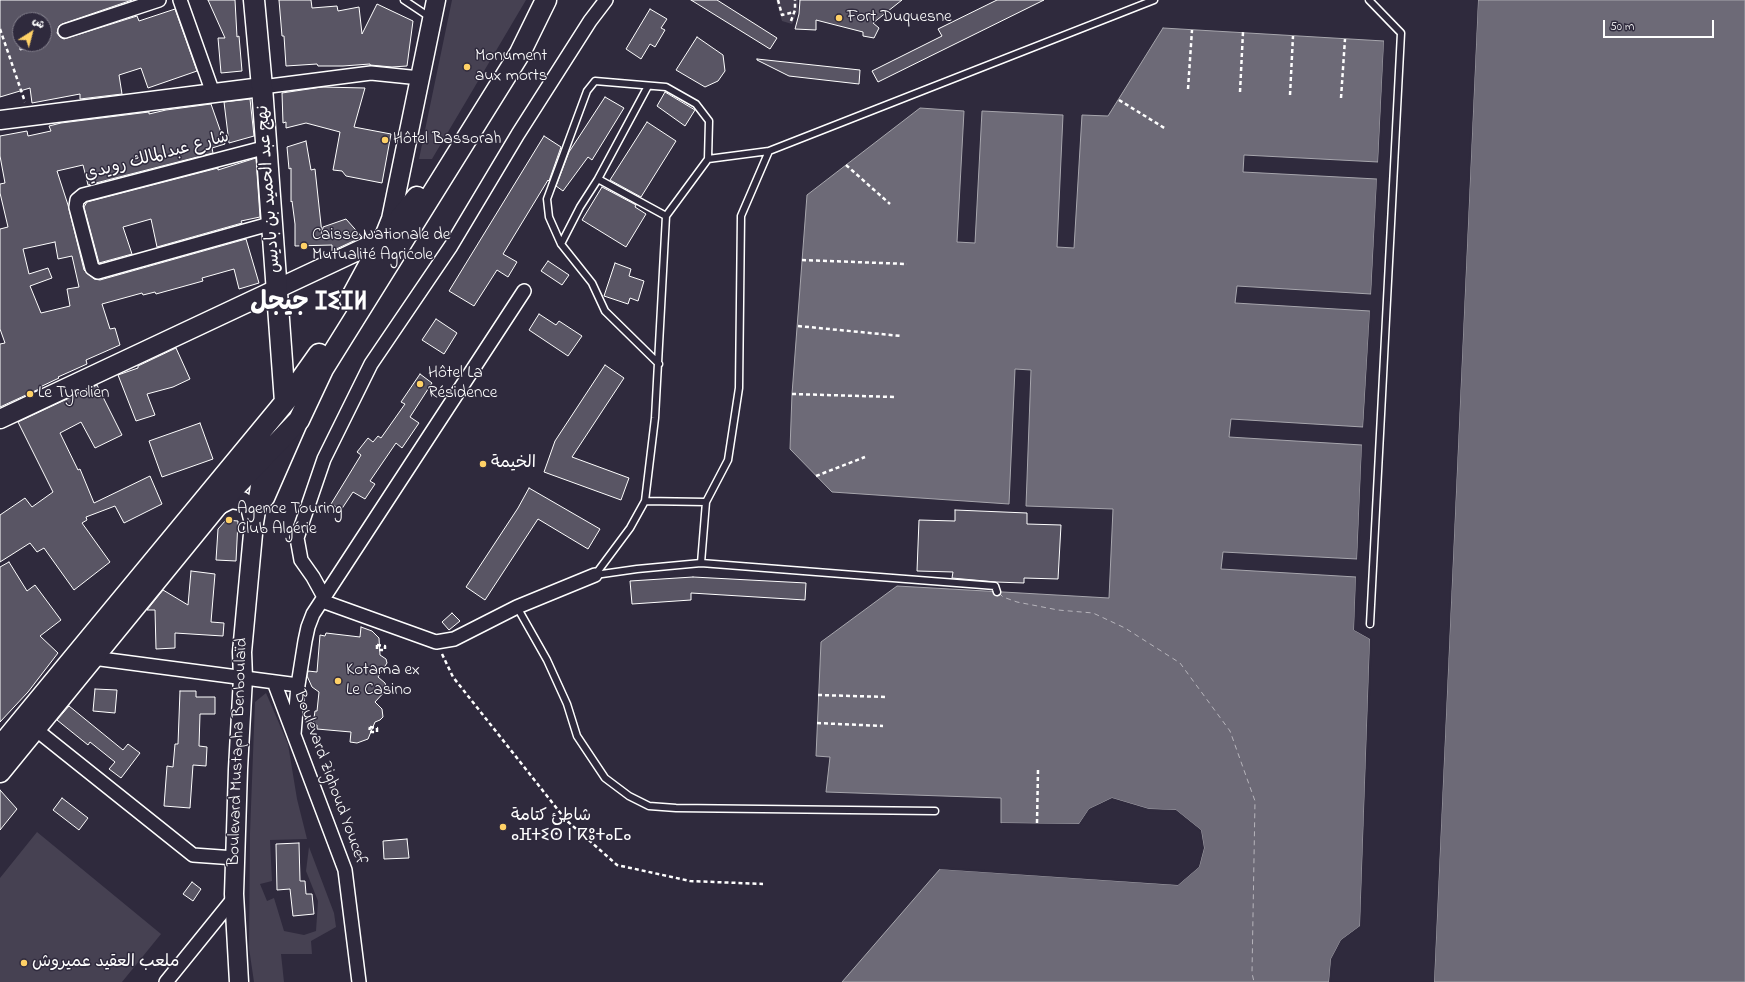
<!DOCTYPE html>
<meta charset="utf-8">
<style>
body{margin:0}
#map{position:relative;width:1745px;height:982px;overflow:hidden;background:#2f2a3d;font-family:"Indie Flower","Playpen Sans Arabic",sans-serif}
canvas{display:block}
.north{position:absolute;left:12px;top:12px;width:40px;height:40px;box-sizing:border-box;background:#2f2a3d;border:1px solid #827f8b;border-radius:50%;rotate:36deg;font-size:11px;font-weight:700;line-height:16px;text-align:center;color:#fff}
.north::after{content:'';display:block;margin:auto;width:14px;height:18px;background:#ffd166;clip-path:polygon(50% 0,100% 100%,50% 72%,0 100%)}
.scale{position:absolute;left:1603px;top:20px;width:111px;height:18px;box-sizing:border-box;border:2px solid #fff;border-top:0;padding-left:5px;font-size:12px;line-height:14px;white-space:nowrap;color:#fff;-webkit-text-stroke:3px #2f2a3d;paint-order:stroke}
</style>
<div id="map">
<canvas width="1745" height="982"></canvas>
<div class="north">ش</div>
<div class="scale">50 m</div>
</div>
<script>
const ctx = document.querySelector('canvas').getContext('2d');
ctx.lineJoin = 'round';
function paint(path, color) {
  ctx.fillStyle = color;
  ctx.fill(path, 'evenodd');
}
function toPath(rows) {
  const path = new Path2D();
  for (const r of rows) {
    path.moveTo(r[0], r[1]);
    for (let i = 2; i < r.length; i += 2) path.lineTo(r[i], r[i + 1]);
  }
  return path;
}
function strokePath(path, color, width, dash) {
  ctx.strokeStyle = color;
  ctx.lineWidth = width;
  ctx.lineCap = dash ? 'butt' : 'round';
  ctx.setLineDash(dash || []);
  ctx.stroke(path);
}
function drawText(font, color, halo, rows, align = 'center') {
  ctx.font = font + ' "Indie Flower","Playpen Sans Arabic","Noto Sans Tifinagh",sans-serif';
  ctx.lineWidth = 3;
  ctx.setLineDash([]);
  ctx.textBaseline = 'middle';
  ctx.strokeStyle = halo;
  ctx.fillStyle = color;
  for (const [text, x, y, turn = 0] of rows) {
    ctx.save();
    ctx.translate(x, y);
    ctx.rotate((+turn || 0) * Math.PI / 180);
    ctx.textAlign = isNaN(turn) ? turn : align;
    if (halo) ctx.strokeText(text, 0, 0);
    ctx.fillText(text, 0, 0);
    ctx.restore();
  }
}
paint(toPath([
 [452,0,526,0,432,159,419,159],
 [776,0,798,0,798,11,792,24,782,21],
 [266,693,288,744,297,799,307,839,270,840,272,881,260,884,267,901,274,898,284,931,304,935,316,931,318,901,306,871,309,847,334,913,336,927,311,941,312,954,281,954,284,982,254,982,249,948,250,833,255,702],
 [37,832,161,934,122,982,0,982,0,878]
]), '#464152');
const water = toPath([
 [1478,0,1745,0,1745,982,1434,982,1478,0],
 [1163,28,1384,41,1378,162,1244,155,1243,172,1377,179,1371,294,1237,286,1235,303,1370,311,1363,427,1231,419,1229,437,1362,445,1357,559,1223,552,1221,569,1356,577,1354,630,1370,639,1360,926,1341,940,1331,959,1329,982,842,982,940,869,1178,885,1199,867,1204,848,1201,830,1176,810,1149,809,1112,798,1089,809,1079,824,1001,823,1001,798,826,792,830,757,816,756,821,642,897,586,1109,598,1113,509,1026,506,1031,370,1015,369,1009,504,832,492,790,449,792,394,807,195,920,108,964,111,957,242,975,243,982,111,1063,115,1057,247,1074,248,1082,115,1108,116,1163,28]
]);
paint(water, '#6d6a77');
strokePath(water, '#a7a6ad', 1);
paint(toPath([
 [1476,0,1478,0,1434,982,1432,982],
 [1384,41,1386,41,1380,162,1378,164],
 [1377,177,1379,179,1373,294,1371,296],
 [1370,309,1372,311,1365,428,1363,429],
 [1362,443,1364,445,1359,559,1357,561],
 [1356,575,1358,577,1356,628,1372,639,1362,926,1343,941,1333,959,1331,982,1329,982,1331,959,1341,940,1360,926,1370,639,1354,630],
 [1112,798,1149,809,1176,810,1201,830,1204,848,1199,867,1178,885,937,869,940,867,1177,883,1197,866,1202,848,1199,831,1175,812,1149,811,1112,800,1090,810,1080,826,1002,825,1001,823,1079,824,1089,809]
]), '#2f2a3d');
strokePath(toPath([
 [999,593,1003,597,1017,602,1058,610,1093,613,1125,628,1180,663,1230,731,1255,801,1252,973,1254,982]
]), '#b6b4bb', 1, [5, 4]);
const building = toPath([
 [0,0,132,0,62,24,59,26,57,33,60,37,64,39,137,16,139,21,175,9,197,71,148,88,141,68,119,75,122,94,80,99,80,94,32,103,30,88,0,97,0,0],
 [20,20,44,20,44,45,20,50,20,20],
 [208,0,235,0,237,37,239,36,242,71,221,73,218,38,225,38,208,0],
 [279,0,311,0,312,8,337,6,338,11,359,7,362,34,377,4,413,21,407,66,392,67,370,65,370,64,343,66,318,66,317,64,286,66,284,36,282,36,279,0],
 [691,0,717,0,777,38,770,49,691,0],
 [800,0,902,0,873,23,879,28,874,38,863,36,863,32,816,20,816,30,795,29,799,14,800,0],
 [997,0,1044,0,878,82,872,71,942,36,938,29,997,0],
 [650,9,667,19,661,28,665,30,655,47,650,44,641,59,626,49,650,9],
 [697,37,723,55,725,71,718,81,705,87,676,70,697,37],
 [757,59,860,70,859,84,789,76,757,60,757,59],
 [322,87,365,88,354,127,391,134,382,183,346,176,342,171,333,170,340,132,306,123,286,128,286,122,283,123,282,93,322,87],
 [665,92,695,110,685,126,657,106,665,92],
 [605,97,624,108,592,160,588,157,563,191,556,186,569,152,605,97],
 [250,99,254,136,229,143,224,102,250,99],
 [211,104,225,144,212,148,213,153,88,185,83,165,57,171,68,205,84,270,94,279,100,280,246,239,259,283,239,289,234,269,202,278,203,281,156,294,155,292,143,295,142,293,102,304,110,329,115,328,120,345,86,360,87,364,58,377,59,378,38,388,39,389,0,407,0,344,5,343,0,329,0,229,8,227,0,193,0,184,5,183,0,156,0,136,27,131,28,136,51,131,49,126,61,123,149,112,149,114,166,110,211,104],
 [55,242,58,259,72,256,79,287,67,289,70,306,41,313,30,286,52,278,48,268,29,274,23,249,55,242],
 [647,122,676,141,641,197,610,180,647,122],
 [544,136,561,147,549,181,548,180,503,254,517,262,508,277,497,270,474,306,449,291,544,136],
 [306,141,311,170,315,169,322,234,323,227,346,219,362,237,332,251,332,245,295,246,295,224,292,201,291,202,291,168,289,169,287,147,306,141],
 [256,158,260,217,241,221,242,223,157,247,151,219,123,227,132,254,99,263,84,207,87,202,218,168,218,170,256,158],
 [602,187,636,205,635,207,646,214,626,247,582,220,602,187],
 [548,261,569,275,562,285,541,271,548,261],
 [615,263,631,269,629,276,644,281,638,301,630,298,628,304,604,296,615,263],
 [539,314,556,325,559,321,582,336,568,356,529,330,539,314],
 [436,319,457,333,444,354,422,340,436,319],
 [176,348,190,379,173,387,147,394,155,415,136,421,118,375,138,368,138,366,176,348],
 [605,365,624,378,572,457,629,478,621,500,544,472,555,441,605,365],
 [420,374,432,383,410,417,419,423,402,448,396,443,370,481,375,484,365,499,353,492,341,510,331,504,361,455,357,452,368,438,373,442,378,436,381,438,405,404,401,402,420,374],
 [97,385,122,435,95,448,81,422,60,433,78,470,80,469,94,503,150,476,162,504,124,523,115,506,86,517,87,520,82,523,110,562,74,590,44,548,37,552,30,543,0,562,0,515,25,498,32,507,53,492,18,422,97,385],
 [200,423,213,459,162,477,149,441,200,423],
 [529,488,600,529,588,549,538,519,485,600,466,587,518,508,529,488],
 [955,510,1027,513,1027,524,1061,525,1058,579,1024,578,1024,583,996,582,952,578,953,572,917,571,919,520,955,521,955,510],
 [226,520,238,521,236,561,216,560,218,529,226,520],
 [9,562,27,591,35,585,61,620,40,636,58,653,28,692,0,722,0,567,9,562],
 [191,571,215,574,211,622,224,623,223,636,175,633,175,648,156,649,155,610,147,610,163,590,188,605,191,571],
 [693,577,806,583,805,600,691,593,691,600,632,604,630,581,693,577],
 [452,613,460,621,449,630,442,622,452,613],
 [361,627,372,631,379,638,380,655,386,659,387,663,378,677,385,683,387,689,375,702,382,709,383,717,380,720,375,722,368,739,357,743,350,742,351,732,317,729,317,725,313,725,315,711,317,711,319,692,312,687,307,676,308,671,317,672,320,635,325,636,326,633,360,637,361,627],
 [95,689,117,690,115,713,93,711,95,689],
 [180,691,196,691,196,697,215,697,215,714,200,714,199,746,207,747,206,766,193,765,190,808,164,806,167,766,173,767,175,744,178,744,180,691],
 [69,706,123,750,128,744,140,753,121,778,109,769,115,762,90,742,88,745,57,720,69,706],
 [0,790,17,809,0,830,0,790],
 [62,798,88,818,79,830,53,810,62,798],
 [407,839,409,858,384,859,383,841,407,839],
 [299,843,300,881,305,881,306,894,312,894,314,914,293,916,290,889,277,890,276,844,299,843],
 [192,882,201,889,193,901,183,894,192,882]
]);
paint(building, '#595564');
strokePath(building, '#fff', 1);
const service = toPath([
 [404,0,431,18],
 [1369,0,1401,33,1370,624],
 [598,179,648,86],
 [561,244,580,207,598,179,666,216],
 [659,364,605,311,592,283,561,244,549,217,547,199,587,91,595,81,666,87,696,104,709,121,708,159],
 [645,501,706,502],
 [701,563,706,502,728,460,739,388,741,216,769,151],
 [595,575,630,528,645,501,655,418,666,216,708,159,769,151,1154,0],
 [595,575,637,569,701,563,995,586,997,592],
 [517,607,547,660,567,704,577,736,605,778,629,796,649,806,676,808,935,811]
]);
const minor = toPath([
 [180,0,213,93],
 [65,31,159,0],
 [262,87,371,73,420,78],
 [267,147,83,195,77,200,76,207,92,268,98,272,273,223],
 [324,597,313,577,301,560,297,538,324,459,371,364,451,246,518,134,590,21,606,0],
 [322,601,436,642,454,639,517,607,595,575],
 [93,658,298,685],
 [274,682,345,870,359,982],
 [29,724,193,855,235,858],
 [294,734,298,685,305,641,308,627,313,614,524,291],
 [166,982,234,898]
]);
const secondary = toPath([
 [0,120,262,87],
 [0,419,383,239,391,219,436,0],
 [265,498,297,425],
 [217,506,231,499,242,501,250,507,254,523],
 [239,982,234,894,238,769,243,678,242,652,254,523,266,449]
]);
const primary = toPath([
 [254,0,262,87,285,402],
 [350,300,383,239,417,197],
 [0,747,285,402,319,354],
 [0,772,217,506,299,420,323,369,520,53,546,0]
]);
strokePath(service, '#fff', 9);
strokePath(minor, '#fff', 16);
strokePath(secondary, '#fff', 21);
strokePath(primary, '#fff', 23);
strokePath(toPath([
 [778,0,782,15,794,12],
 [791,21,795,10,795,0],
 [0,29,25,102],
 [1188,89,1192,30],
 [1240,92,1243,32],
 [1290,95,1293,36],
 [1341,98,1345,39],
 [1119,100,1166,129],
 [846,165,890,204],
 [802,260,907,264],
 [798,326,901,336],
 [792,394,895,397],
 [816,476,865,457],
 [377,645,385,646,385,650,377,650,377,645],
 [442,654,453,677,566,820,617,865,690,881,763,884],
 [818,695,887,697],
 [817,723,883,726],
 [370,727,377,728,377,732,369,732,370,727],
 [1037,823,1038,770]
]), '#fff', 2.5, [4, 3]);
strokePath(service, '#2f2a3d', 6);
strokePath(minor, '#2f2a3d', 13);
strokePath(secondary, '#2f2a3d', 18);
strokePath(primary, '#2f2a3d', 20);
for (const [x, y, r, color] of [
 [839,18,4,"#ffd166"],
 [467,67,4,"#ffd166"],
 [385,140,4,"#ffd166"],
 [304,246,4,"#ffd166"],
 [420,384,4,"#ffd166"],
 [30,394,4,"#ffd166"],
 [483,464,4,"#ffd166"],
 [229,520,4,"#ffd166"],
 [338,681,4,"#ffd166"],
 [503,827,4,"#ffd166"],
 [24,963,4,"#ffd166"]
]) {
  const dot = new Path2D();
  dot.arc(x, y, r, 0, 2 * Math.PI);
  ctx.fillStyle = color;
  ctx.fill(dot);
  strokePath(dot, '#2f2a3d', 1.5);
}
drawText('17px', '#fff', '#2f2a3d', [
 ["Fort Duquesne",847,18],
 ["Monument",475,57],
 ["aux morts",475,77],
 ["Hôtel Bassorah",393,140],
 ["Caisse Nationale de",312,236],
 ["Mutualité Agricole",312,256],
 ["Hôtel La",428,374],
 ["Résidence",428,394],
 ["Le Tyrolien",38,394],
 ["الخيمة",491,464],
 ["Agence Touring",237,510],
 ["Club Algérie",237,530],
 ["Kotama ex",346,671],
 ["Le Casino",346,691],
 ["شاطئ كتامة",511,817],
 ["ⴰⴼⵜⵉⵙ ⵏ ⴽⵓⵜⴰⵎⴰ",511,837],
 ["ملعب العقيد عميروش",32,963]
], 'left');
drawText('17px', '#fff', '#2f2a3d', [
 ["شارع عبدالمالك رويدي",157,157,-15],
 ["نهج عبد الحميد بن باديس",270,189,-94],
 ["Boulevard Mustapha Benboulaïd",239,752,-88],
 ["Boulevard Zighoud Youcef",329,778,70]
]);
drawText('bold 25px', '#fff', '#2f2a3d', [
 ["جيجل ⵊⵉⵊⵍ",309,305]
]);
</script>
